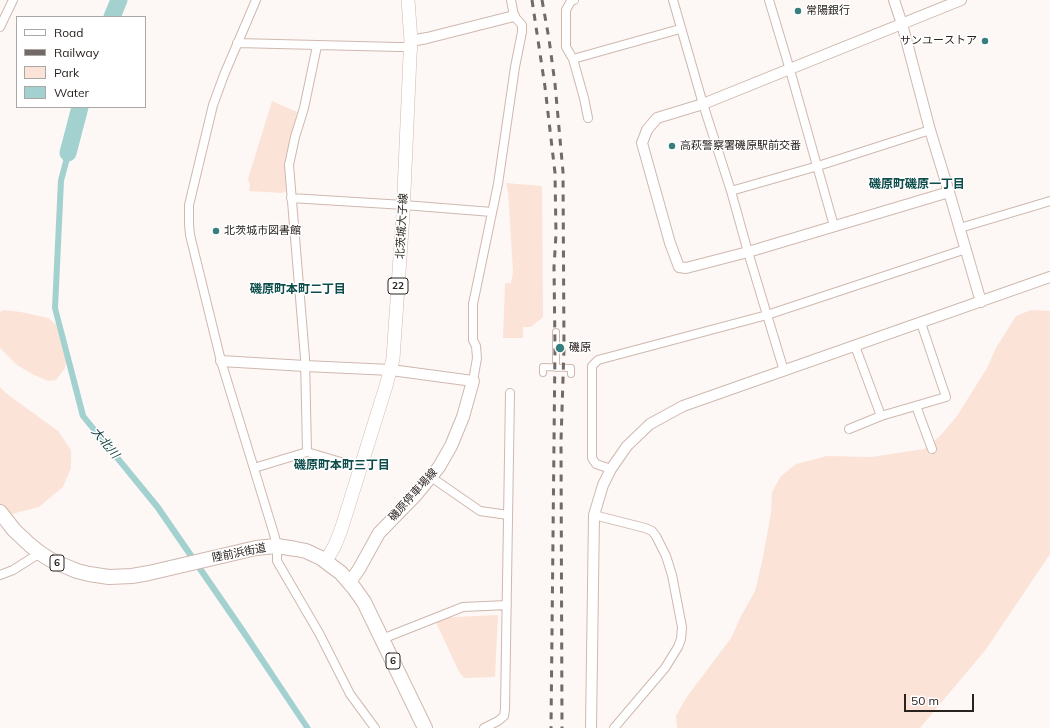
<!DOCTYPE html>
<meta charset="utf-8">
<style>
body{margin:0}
#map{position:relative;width:1050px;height:728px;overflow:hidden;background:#fdf8f6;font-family:Mulish,sans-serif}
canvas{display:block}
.legend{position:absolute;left:16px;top:16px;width:130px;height:92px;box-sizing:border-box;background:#fff;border:1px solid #aaa7a5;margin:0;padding:5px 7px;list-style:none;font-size:12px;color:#2a221e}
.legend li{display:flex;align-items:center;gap:8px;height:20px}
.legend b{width:20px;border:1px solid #aaa7a5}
.scale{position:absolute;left:904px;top:694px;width:70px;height:18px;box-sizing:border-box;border:2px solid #2a221e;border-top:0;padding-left:5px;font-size:12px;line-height:14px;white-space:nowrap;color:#2a221e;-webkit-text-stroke:3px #fff;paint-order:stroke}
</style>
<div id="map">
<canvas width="1050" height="728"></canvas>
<ul class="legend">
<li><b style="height:5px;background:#fff"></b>Road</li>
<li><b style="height:5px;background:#716a66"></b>Railway</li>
<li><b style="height:11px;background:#fce3d8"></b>Park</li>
<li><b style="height:11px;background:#a2d1d0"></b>Water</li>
</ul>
<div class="scale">50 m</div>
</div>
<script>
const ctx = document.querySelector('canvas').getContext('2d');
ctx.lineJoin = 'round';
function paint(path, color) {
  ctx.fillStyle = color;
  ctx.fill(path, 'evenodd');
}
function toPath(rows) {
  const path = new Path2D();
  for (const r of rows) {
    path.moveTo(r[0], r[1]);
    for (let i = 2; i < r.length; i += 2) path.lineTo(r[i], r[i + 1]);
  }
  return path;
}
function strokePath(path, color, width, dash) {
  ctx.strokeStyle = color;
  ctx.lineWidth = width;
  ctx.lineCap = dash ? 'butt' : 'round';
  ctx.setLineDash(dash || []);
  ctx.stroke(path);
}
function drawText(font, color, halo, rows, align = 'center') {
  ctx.font = font + ' Mulish,"Noto Sans JP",sans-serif';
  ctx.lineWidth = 3;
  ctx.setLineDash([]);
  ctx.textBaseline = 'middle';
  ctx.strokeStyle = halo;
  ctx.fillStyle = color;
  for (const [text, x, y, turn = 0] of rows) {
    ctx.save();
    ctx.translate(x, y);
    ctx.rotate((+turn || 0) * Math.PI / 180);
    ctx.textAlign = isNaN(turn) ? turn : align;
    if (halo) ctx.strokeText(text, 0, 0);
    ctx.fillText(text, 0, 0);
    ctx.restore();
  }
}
paint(toPath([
 [272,101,297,112,285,162,286,191,282,193,249,191,250,185,248,179],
 [506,183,542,186,543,317,531,327,523,327,523,338,503,338,505,283,511,283,513,272,508,192],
 [4,310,21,312,48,318,62,329,68,346,65,368,56,380,48,381,32,374,17,365,0,348,0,312],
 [1031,310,1050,311,1050,554,987,648,920,728,677,728,676,716,686,698,731,638,741,616,755,591,762,562,771,513,772,492,781,476,796,464,827,456,871,457,924,449,940,436,957,416,987,368,996,348,1016,316],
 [0,387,7,394,58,431,71,450,71,468,63,487,39,507,12,514,0,516],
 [498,615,495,677,464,678,459,672,434,618]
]), '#fce3d8');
paint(toPath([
 [71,131,77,133,64,181,58,308,86,415,160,505,244,627,311,728,304,728,239,631,155,509,80,417,52,308,58,180]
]), '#a2d1d0');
strokePath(toPath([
 [112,17,119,0],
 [68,153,80,107]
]), '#a2d1d0', 17);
const pedestrian = toPath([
 [556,332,556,368],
 [543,373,543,367,571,368,571,374]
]);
const minor = toPath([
 [256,0,224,75,213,105,189,205,189,224,190,235,221,361,274,534,277,546,277,561,319,633,350,694,375,728],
 [574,0,571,1,566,10,566,47,573,59,584,98,588,118],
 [673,0,703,104,731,191,748,252,784,371],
 [769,0,790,70,834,226],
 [0,27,13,0],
 [237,43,398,47,411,47],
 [573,59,680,29],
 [731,191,818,166,930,130],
 [291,198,404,205,492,212],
 [960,228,1050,201],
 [855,346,881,416,946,397,921,323],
 [473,381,477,358,476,346,473,340,473,304,498,184,515,67,522,32,522,25,514,16,511,0],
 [916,406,932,449],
 [849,429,881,416],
 [307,452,305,358,289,165,295,137,304,108,317,46],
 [254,468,307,452,361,468],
 [611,469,596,464,592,458,592,366,598,360,767,315,966,249],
 [431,477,480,511,508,515],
 [594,515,645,528,652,531,656,536,666,556,672,575,682,627,681,639,678,647,665,668,614,728],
 [0,575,13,570,40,553],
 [382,639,463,607,507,605],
 [484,728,498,721,504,716,505,709,510,393]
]);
const tertiary = toPath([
 [894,0,902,24,930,130,949,192,981,302],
 [411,41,427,38,514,16],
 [949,192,748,252,686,268,679,267,670,243,642,143,647,130,657,118,703,104,961,0],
 [221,361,305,366,391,370,473,381],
 [591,728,594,515,603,485,611,469,627,446,650,424,683,406,1050,277]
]);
const secondary = toPath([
 [350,582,359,569,379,533,416,495,439,467,451,446,463,417,473,381]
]);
const primary = toPath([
 [326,561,335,545,341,530,386,386,393,359,403,214,410,56,411,41,408,0]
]);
const trunk = toPath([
 [0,512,14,530,30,545,40,553,51,560,65,566,77,571,89,574,109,577,132,576,149,573,256,548,266,547,277,546,296,549,306,551,321,558,341,573,354,588,364,602,425,728]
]);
strokePath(pedestrian, '#cfb8ae', 8);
strokePath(minor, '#cfb8ae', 10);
strokePath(tertiary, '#cfb8ae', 12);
strokePath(secondary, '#cfb8ae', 14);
strokePath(primary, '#cfb8ae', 14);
strokePath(trunk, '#cfb8ae', 16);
strokePath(pedestrian, '#fff', 6);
strokePath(minor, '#fff', 8);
strokePath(tertiary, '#fff', 10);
strokePath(secondary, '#fff', 12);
strokePath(primary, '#fff', 13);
strokePath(trunk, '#fff', 14);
strokePath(toPath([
 [532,0,545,87,555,173,556,234,554,267,555,347,551,728],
 [542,0,549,39,555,84,563,172,564,348,561,441,562,728]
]), '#716a66', 3, [7, 7]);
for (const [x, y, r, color] of [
 [798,11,4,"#377f7e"],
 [985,41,4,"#377f7e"],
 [672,146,4,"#377f7e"],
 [216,231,4,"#377f7e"],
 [560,348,5,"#377f7e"]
]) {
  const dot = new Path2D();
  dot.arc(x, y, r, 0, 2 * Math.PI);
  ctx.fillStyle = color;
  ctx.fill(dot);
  strokePath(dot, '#fff', 1.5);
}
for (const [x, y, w] of [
 [398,286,20],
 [57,563,14],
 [393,661,14]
]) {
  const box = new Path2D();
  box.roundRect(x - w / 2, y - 8, w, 16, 3);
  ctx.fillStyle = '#fff';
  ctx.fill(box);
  strokePath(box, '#2a221e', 1);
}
drawText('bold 10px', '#2a221e', null, [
 ["22",398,286],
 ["6",57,563],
 ["6",393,661]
]);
drawText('11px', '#2a221e', '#fff', [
 ["常陽銀行",806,11],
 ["サンユーストア",977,41,"right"],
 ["高萩警察署磯原駅前交番",680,146],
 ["北茨城市図書館",224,231],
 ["磯原",569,348]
], 'left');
drawText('11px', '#2a221e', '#fff', [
 ["北茨城大子線",402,226,-87],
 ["磯原停車場線",413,495,-48],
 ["陸前浜街道",239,553,-11]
]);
drawText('bold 12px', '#0e4d4c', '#fff', [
 ["磯原町磯原一丁目",917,184],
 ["磯原町本町二丁目",298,289],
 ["磯原町本町三丁目",342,465]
]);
drawText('italic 12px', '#174342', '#fff', [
 ["大北川",105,443,50]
]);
</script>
